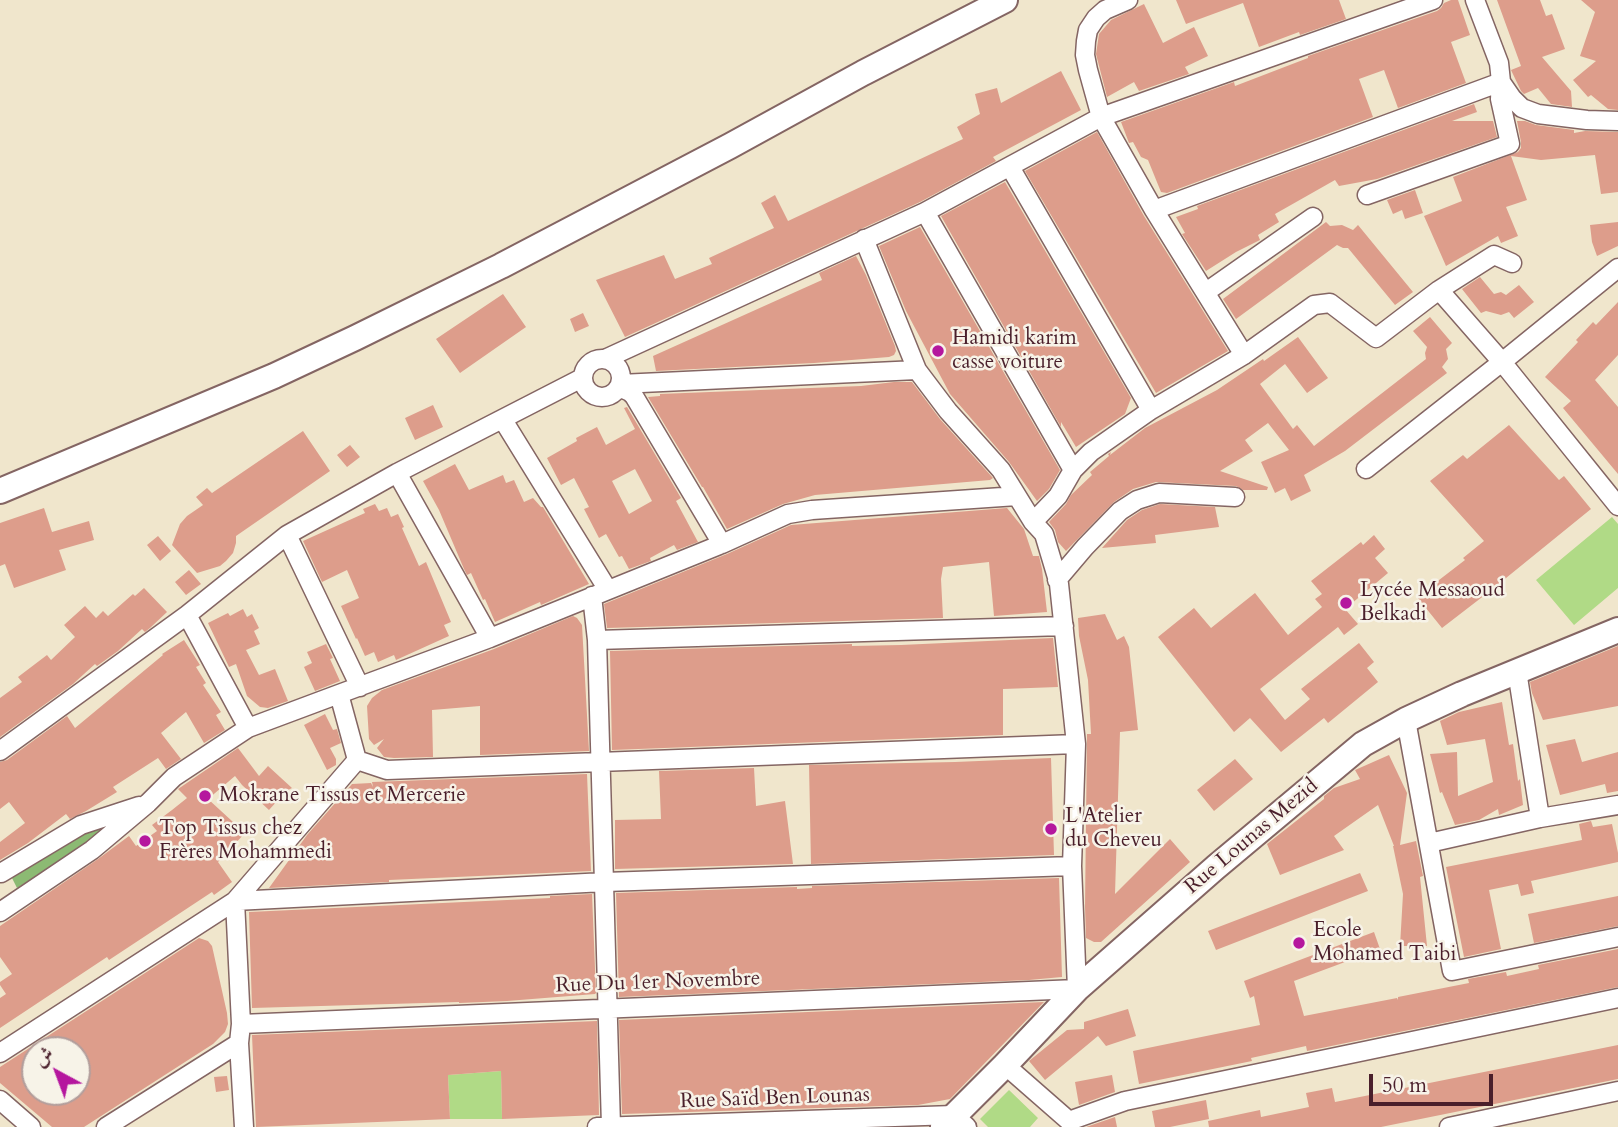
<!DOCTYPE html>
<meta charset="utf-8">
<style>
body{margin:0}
#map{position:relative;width:1618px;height:1127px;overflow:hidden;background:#f0e6cc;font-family:Cardo,Amiri,serif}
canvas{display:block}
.north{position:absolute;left:21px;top:1036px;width:70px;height:70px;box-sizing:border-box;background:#f7f3e8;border:2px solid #b29e9c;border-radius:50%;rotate:319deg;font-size:19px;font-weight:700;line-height:28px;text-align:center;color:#4a1f2b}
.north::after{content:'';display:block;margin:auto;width:24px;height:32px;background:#b5179e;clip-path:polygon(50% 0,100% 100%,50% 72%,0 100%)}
.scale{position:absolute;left:1369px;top:1074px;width:124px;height:32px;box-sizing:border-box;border:4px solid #4a1f2b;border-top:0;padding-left:9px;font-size:21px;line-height:24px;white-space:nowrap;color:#4a1f2b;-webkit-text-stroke:5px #f7f3e8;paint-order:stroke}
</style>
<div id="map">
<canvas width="1618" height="1127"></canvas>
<div class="north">ش</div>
<div class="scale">50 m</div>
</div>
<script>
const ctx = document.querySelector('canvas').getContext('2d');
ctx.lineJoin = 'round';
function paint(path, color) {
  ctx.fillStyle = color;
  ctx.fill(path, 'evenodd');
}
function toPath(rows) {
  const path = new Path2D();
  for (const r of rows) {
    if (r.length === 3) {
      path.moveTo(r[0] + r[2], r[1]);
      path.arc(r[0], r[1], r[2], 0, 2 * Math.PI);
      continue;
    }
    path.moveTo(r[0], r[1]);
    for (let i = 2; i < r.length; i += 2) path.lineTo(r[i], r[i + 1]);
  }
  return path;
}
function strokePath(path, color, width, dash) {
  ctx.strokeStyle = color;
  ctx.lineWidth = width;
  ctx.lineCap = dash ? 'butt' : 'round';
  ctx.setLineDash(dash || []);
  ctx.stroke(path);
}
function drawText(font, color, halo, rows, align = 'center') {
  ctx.font = font + ' Cardo,serif';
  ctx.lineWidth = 5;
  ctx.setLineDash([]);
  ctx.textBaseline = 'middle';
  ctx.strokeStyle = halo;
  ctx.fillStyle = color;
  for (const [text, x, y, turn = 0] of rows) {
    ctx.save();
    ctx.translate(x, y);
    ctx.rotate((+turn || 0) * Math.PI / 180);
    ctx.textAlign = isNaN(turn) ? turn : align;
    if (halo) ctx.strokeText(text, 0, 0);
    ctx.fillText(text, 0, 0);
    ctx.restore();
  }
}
paint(toPath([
 [1612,517,1618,524,1618,588,1574,625,1536,580],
 [501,1071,502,1119,450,1119,448,1075],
 [1009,1090,1038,1118,1030,1127,988,1127,980,1119]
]), '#b0da86');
paint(toPath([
 [111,823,92,841,17,888,11,876,79,833]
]), '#8cba73');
paint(toPath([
 [1176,0,1339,0,1346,19,1300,35,1299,32,1259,47,1243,3,1186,24],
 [1451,0,1458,0,1470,35,1451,42,1466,83,1398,108,1384,70,1359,79,1373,117,1167,193,1161,192,1148,160,1141,157,1133,142,1129,143,1121,122,1234,82,1235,86,1308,58,1308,56,1437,11,1441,8,1444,3],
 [1497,0,1540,0,1546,16,1552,14,1565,49,1542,57,1571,91,1572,107,1551,104,1538,88,1524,94,1521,91,1511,70,1521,66],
 [1581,0,1618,0,1618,110,1608,109,1591,95,1588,97,1573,80,1596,61,1580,56,1595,12],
 [1144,4,1163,43,1194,27,1208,56,1185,67,1189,74,1139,91,1134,82,1107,97,1096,54,1099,34,1111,20],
 [1061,71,1081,110,993,157,996,161,920,202,625,337,596,280,664,255,675,279,712,264,709,258,774,228,761,203,775,195,788,221,963,139,957,127,980,114,975,94,997,88,1001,103],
 [1474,104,1477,112,1452,121,1493,121,1497,137,1377,179,1339,186,1335,180,1275,214,1279,222,1258,235,1260,240,1236,252,1206,271,1182,234,1185,233,1176,217,1198,209,1197,206],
 [1517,121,1525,121,1536,125,1574,130,1574,133,1585,131,1618,132,1618,192,1601,194,1595,155,1541,160,1511,156,1527,200,1506,207,1518,236,1501,243,1498,236,1446,266,1424,216,1462,201,1453,177,1518,152,1521,148,1521,142],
 [1097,132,1144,216,1228,351,1156,393,1025,171],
 [1005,182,1131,398,1125,414,1076,447,1061,422,1061,427,941,216],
 [1415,190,1423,213,1405,219,1402,210,1393,214,1387,200],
 [1326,222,1330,226,1342,225,1353,230,1358,225,1413,292,1395,305,1348,248,1343,248,1337,245,1236,319,1223,299],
 [1618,222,1618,246,1597,256,1592,242,1590,225],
 [920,227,1060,470,1049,489,1037,501,1009,462,950,394,906,311,879,246],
 [856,256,866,275,895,346,896,351,894,355,889,357,814,363,656,371,653,356,822,280,819,273],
 [1480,277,1494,294,1501,292,1506,295,1519,285,1534,302,1514,318,1509,312,1501,315,1486,311,1481,313,1462,289],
 [503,294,526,327,460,373,436,339],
 [1618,302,1618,355,1595,380,1618,407,1618,474,1563,408,1571,401,1545,377,1578,342,1576,340,1593,322,1596,325],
 [583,313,589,326,575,332,570,319],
 [1430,317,1452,343,1446,349,1448,359,1442,367,1447,373,1345,451,1304,475,1311,491,1291,501,1285,488,1275,493,1261,462,1289,450,1268,423,1245,440,1253,451,1220,471,1268,487,1267,490,1243,490,1236,486,1156,482,1133,489,1114,502,1066,551,1058,542,1055,530,1049,522,1066,504,1071,495,1092,475,1090,472,1109,456,1108,454,1111,452,1110,455,1145,428,1217,390,1263,359,1264,361,1298,337,1328,378,1307,393,1285,364,1260,384,1293,429,1297,425,1314,446,1426,359,1425,353,1427,347,1413,331],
 [894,382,912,382,940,419,993,478,990,480,815,495,783,504,727,529,703,487,702,487,648,397,660,396,660,394,861,386],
 [433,405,443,427,415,440,405,418],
 [627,407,681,498,676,501,698,542,677,550,674,545,650,558,651,561,629,569,622,556,619,557,606,534,599,538,584,509,589,507,574,478,561,485,547,458,577,441,576,438,597,427,606,445,635,429,624,408],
 [635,469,652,501,629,514,612,481],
 [1509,425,1559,480,1564,476,1591,509,1490,591,1442,628,1417,597,1465,560,1463,558,1484,541,1430,481,1463,455,1467,459],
 [303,431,330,471,236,536,236,543,233,553,226,561,220,566,197,573,172,545,180,524,187,516,203,505,196,497,207,488,212,493],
 [350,445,360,457,347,467,337,455],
 [455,464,469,490,503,475,506,483,514,480,524,502,533,498,541,507,543,507,589,584,541,605,540,602,495,622,485,599,483,600,471,573,467,575,464,569,439,510,423,481],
 [375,504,379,511,387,508,391,517,398,514,404,527,402,528,419,566,426,562,451,622,444,625,449,636,396,660,394,655,378,662,374,652,365,656,357,638,356,639,341,606,359,598,347,570,322,582,303,541,365,513,363,509],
 [1160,504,1215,507,1219,527,1155,535,1156,543,1102,548,1127,520,1142,510],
 [44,508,52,532,89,521,94,540,59,550,66,570,14,588,5,564,0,566,0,523],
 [1007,508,1024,529,1033,556,1039,556,1042,569,1047,612,994,616,989,562,943,567,941,579,943,618,607,628,604,604,727,554,791,525],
 [1374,535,1385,549,1375,558,1388,573,1345,609,1358,624,1344,635,1338,627,1260,689,1285,720,1310,699,1301,689,1359,643,1374,662,1367,668,1378,682,1328,723,1324,718,1281,752,1250,718,1234,732,1158,637,1194,608,1211,628,1255,593,1288,635,1322,607,1315,599,1322,594,1311,581,1361,542,1363,545],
 [158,536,171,551,160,561,147,545],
 [189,570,201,584,186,595,175,582],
 [144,588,167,612,150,628,145,632,142,629,118,651,97,666,95,664,73,684,0,737,0,698,22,682,18,677,47,655,51,660,75,637,64,625,85,606,96,618,103,611,108,616,133,594,135,596],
 [243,609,247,617,252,614,259,628,254,631,260,644,246,650,259,675,275,669,288,701,268,708,260,707,247,696,236,664,229,667,208,623,228,613,230,616],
 [1105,614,1117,640,1124,636,1129,647,1138,730,1120,732,1115,894,1170,839,1190,862,1101,942,1094,942,1086,938,1085,907,1087,734,1091,734,1088,680,1079,636,1078,618],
 [573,616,577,618,582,625,589,751,480,755,480,706,432,710,433,757,394,758,384,757,377,748,384,739,374,745,369,739,367,706,372,698,382,690,494,649],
 [1053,638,1058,687,1003,689,1003,735,612,750,610,651,852,644,852,646,901,645],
 [184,640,200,665,196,667,206,683,203,685,221,712,216,715,225,730,204,743,186,712,161,733,181,759,166,769,158,758,113,787,117,792,86,811,70,819,66,814,28,843,0,860,0,842,25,823,9,802,0,809,0,762,7,760,67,716,75,728,163,655,162,654],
 [326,644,333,658,330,659,340,681,315,691,304,667,312,663,307,652],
 [1618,646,1618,706,1543,720,1532,693,1530,682],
 [1502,702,1509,745,1513,744,1518,781,1520,779,1523,805,1499,815,1498,809,1479,820,1455,825,1442,792,1440,793,1430,754,1457,752,1458,796,1493,782,1485,739,1447,745,1440,721,1459,712],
 [325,714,333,730,337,729,341,743,330,748,336,759,336,765,327,770,304,725],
 [1575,739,1582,762,1618,752,1618,791,1607,793,1605,784,1560,795,1546,745],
 [238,748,259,776,268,766,292,788,286,791,269,810,242,785,235,776,208,799,245,833,218,862,232,882,214,895,212,892,109,960,107,957,0,1028,0,998,6,994,0,985,0,982,12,974,0,957,0,926,98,859,129,836,136,846,157,831,152,825,172,810,187,798,178,789],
 [1389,755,1407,793,1400,845,1416,841,1423,876,1420,877,1427,946,1400,946,1403,894,1393,846,1394,846,1378,805,1334,836,1344,850,1280,875,1267,844,1324,799,1324,796,1334,788,1360,779,1355,770],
 [1051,758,1054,855,811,864,809,765,955,762],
 [1235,759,1253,779,1214,811,1197,790],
 [754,768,756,806,785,801,793,864,615,869,615,820,661,819,659,771],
 [587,774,591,871,389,880,389,882,269,888,307,835,352,784,371,783,373,787,372,782],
 [1591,821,1593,827,1612,824,1618,853,1618,862,1531,881,1534,893,1521,896,1518,884,1489,890,1501,949,1464,957,1446,867,1582,840,1579,824],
 [1360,873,1368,891,1216,950,1208,931],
 [1059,878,1062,977,1029,980,619,997,616,893,797,887,797,889,812,888,812,886],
 [592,894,596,993,595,994,507,1001,459,1003,459,1002,252,1008,249,912,550,898,550,896],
 [1618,896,1618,926,1534,943,1528,914],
 [1374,932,1380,949,1294,981,1304,1016,1397,998,1398,1000,1398,997,1469,983,1468,979,1506,972,1507,976,1539,969,1538,965,1618,949,1618,987,1307,1051,1306,1046,1251,1058,1252,1061,1139,1084,1133,1051,1260,1025,1254,996,1250,998,1244,981],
 [199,938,208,941,212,946,227,1013,228,1024,225,1032,213,1044,84,1127,52,1127,0,1083,0,1067],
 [35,1050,77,1050,77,1092,35,1092],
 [1044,1002,950,1099,918,1105,622,1114,619,1020],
 [1128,1009,1136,1036,1106,1046,1098,1036,1045,1080,1029,1061,1067,1030,1084,1029,1084,1022],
 [597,1021,599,1115,502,1119,501,1071,448,1075,450,1119,256,1127,252,1035],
 [1618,1045,1618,1079,1381,1127,1209,1127,1208,1121,1260,1110,1261,1117,1309,1107,1306,1093,1332,1088,1335,1102],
 [1112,1075,1115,1092,1079,1105,1075,1082],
 [227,1076,229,1090,216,1092,214,1077],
 [1206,1100,1209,1119,1170,1127,1155,1127,1152,1111],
 [1115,1117,1117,1127,1086,1127]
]), '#dd9d8b');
const street = toPath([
 [1128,0,1105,10,1096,18,1088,30,1086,41,1085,55,1088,70,1101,117,1154,210,1244,355],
 [1501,82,1512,98,1522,108,1538,114,1587,120,1618,121],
 [1010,167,1151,410],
 [1367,195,1510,144,1500,99,1501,82,1499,63,1475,0],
 [1154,210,1501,82],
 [925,212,1073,470],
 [864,239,917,370],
 [1439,290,1502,362,1618,506],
 [1206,292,1313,217],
 [602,378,19],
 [605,359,925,212,1101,117,1433,0],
 [619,387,630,392,634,396,722,544],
 [503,420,608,590],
 [1366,469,1502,362,1618,268],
 [397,473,490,638],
 [1017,496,812,510,788,514,722,544,490,638,339,694,357,760,387,770,1076,744],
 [1033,522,1058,496,1073,470,1091,452,1151,410,1244,355,1314,305,1330,303,1376,338,1439,290,1494,255,1512,263],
 [287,535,360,687],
 [1057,580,1085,547,1120,511,1137,500,1159,493,1235,497],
 [592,596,597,640,611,1126],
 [187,615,248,728],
 [597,640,1064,626],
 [1517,671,1540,818],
 [1406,720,1452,971,1618,937],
 [0,751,187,615,287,535,397,473,582,378],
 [1429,843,1540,818,1618,805],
 [1,873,81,825,139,806],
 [0,912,92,850,148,803,174,777,248,728,339,694],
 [241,1024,1077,989,1072,866,1076,744,1059,584,1044,534,1033,522,1001,470,948,411,917,370,620,384],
 [0,1053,235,901,605,882,1072,866],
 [1005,1065,1069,1121,1125,1101,1618,998],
 [0,1100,31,1127],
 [106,1127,239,1043],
 [244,1127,239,1043,241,1024,235,901,357,760],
 [597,1127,954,1115,967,1127],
 [1449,1127,1618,1091]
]);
const secondary = toPath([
 [0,491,274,376,355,338,501,266,730,146,863,73,1005,0],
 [943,1127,1005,1065,1077,989,1216,867,1363,744,1406,720,1462,694,1618,630]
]);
strokePath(street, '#846563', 21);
strokePath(secondary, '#846563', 28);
strokePath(street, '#fff', 18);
strokePath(secondary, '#fff', 24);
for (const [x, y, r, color] of [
 [938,351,7,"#b5179e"],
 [1346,603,7,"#b5179e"],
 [205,796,7,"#b5179e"],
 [1051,829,7,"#b5179e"],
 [145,841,7,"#b5179e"],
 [1299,943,7,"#b5179e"]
]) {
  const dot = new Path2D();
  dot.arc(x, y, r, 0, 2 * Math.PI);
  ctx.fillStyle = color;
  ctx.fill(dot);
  strokePath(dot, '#f7f3e8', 2.5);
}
drawText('21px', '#4a1f2b', '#f7f3e8', [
 ["Hamidi karim",952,339],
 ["casse voiture",952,363],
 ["Lycée Messaoud",1360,591],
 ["Belkadi",1360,615],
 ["Mokrane Tissus et Mercerie",219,796],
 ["L'Atelier",1065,817],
 ["du Cheveu",1065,841],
 ["Top Tissus chez",159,829],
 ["Frères Mohammedi",159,853],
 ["Ecole",1313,931],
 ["Mohamed Taibi",1313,955]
], 'left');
drawText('21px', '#4a1f2b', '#f7f3e8', [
 ["Rue Lounas Mezid",1252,837,-40],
 ["Rue Du 1er Novembre",658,983,-2],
 ["Rue Saïd Ben Lounas",775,1099,-2]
]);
</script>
